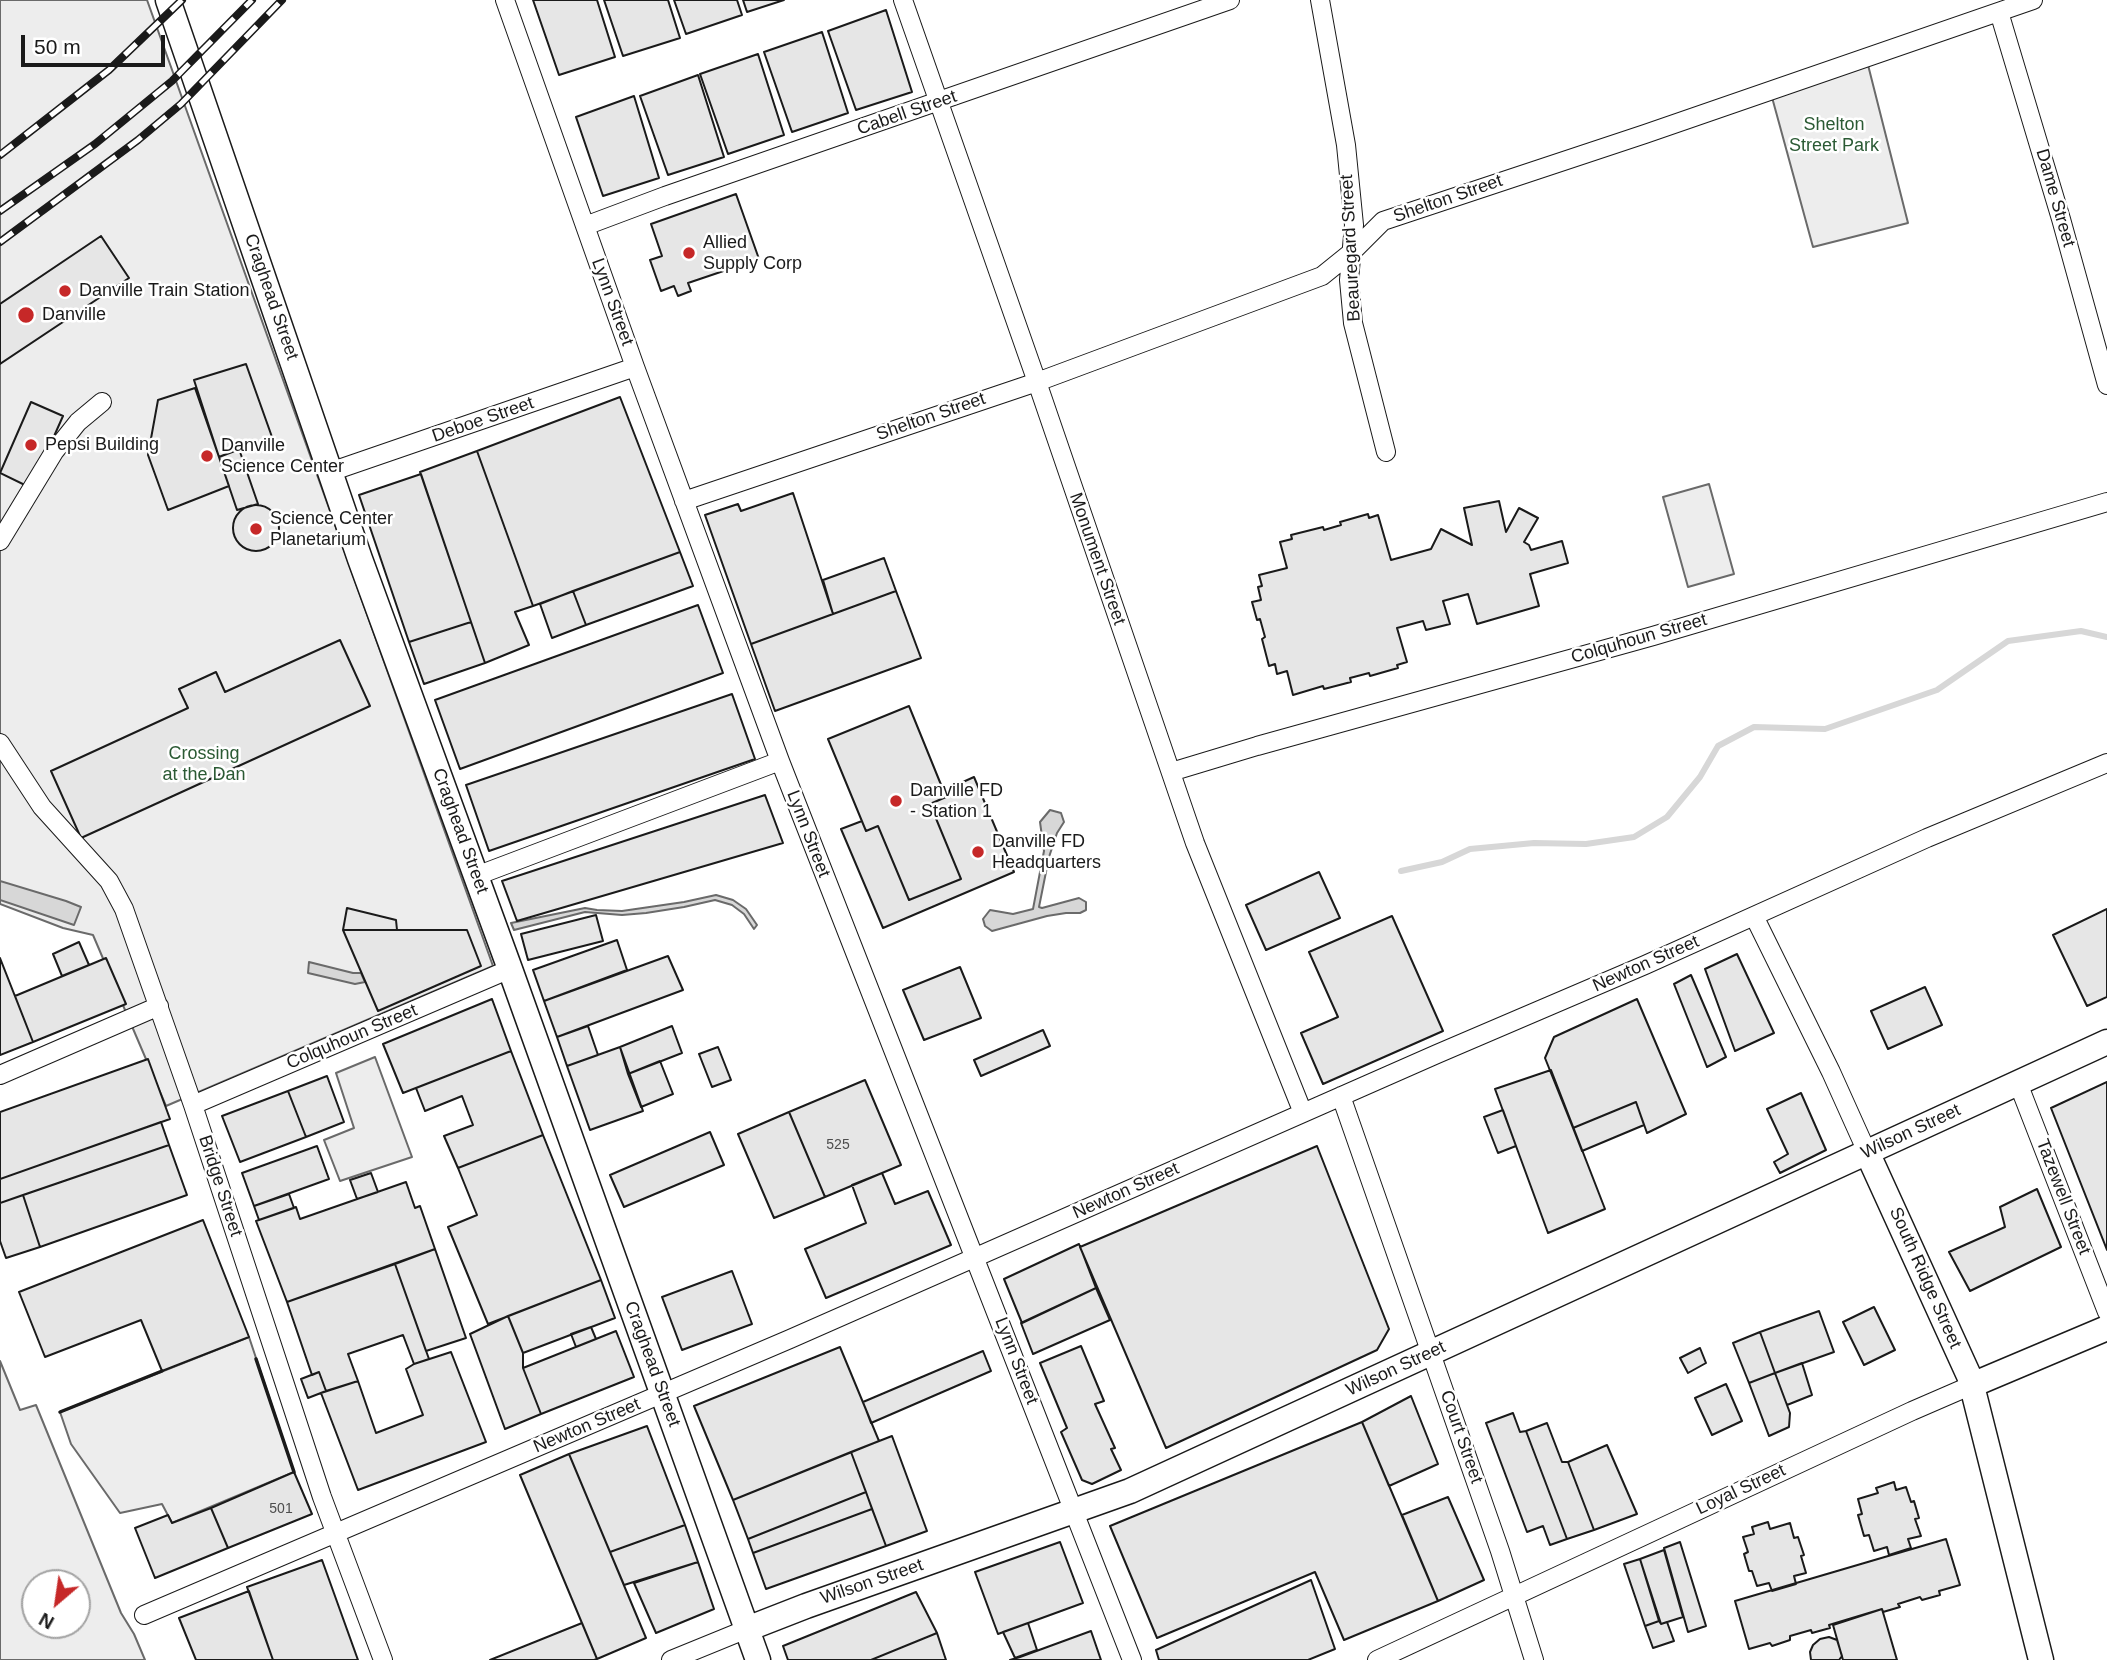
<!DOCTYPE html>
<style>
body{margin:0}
#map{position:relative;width:2107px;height:1660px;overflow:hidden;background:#fff;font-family:Arial,sans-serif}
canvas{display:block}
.north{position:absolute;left:21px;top:1569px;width:70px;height:70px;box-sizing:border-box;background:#fff;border:2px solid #a3a3a3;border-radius:50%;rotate:209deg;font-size:19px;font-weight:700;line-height:28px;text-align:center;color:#1a1a1a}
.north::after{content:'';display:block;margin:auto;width:24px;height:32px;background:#c62828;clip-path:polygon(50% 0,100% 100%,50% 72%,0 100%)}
.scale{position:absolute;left:21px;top:35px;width:144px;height:32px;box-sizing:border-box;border:4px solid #1a1a1a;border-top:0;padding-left:9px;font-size:21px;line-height:24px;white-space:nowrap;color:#1a1a1a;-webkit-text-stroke:5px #fff;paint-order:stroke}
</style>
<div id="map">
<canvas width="2107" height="1660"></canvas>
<div class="north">N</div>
<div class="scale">50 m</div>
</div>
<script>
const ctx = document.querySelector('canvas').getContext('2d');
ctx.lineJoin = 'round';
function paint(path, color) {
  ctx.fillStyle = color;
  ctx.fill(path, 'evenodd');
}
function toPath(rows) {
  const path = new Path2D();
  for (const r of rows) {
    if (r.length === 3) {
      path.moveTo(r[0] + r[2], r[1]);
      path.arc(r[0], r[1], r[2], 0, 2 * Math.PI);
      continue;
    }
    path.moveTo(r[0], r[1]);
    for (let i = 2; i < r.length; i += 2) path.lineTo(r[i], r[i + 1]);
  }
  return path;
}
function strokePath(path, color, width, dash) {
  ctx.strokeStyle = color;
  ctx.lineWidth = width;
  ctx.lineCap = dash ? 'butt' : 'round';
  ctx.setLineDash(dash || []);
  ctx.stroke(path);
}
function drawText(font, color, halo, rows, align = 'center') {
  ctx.font = font + ' Arial,sans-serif';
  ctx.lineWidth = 5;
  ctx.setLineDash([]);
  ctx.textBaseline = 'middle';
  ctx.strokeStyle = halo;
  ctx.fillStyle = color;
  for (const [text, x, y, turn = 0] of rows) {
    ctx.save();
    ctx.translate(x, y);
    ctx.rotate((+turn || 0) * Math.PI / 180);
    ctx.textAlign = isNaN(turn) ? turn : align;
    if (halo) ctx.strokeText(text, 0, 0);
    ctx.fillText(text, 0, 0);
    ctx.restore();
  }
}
const built = toPath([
 [0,0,147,0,493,966,166,1106,93,935,63,928,0,904,0,0],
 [1866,57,1908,223,1813,247,1770,90,1866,57],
 [1709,484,1734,574,1688,587,1663,497,1709,484],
 [375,1057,412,1157,340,1181,324,1140,354,1128,336,1073,375,1057],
 [249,1337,294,1472,172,1523,162,1504,120,1513,71,1444,60,1412,249,1337],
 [0,1361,20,1410,36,1405,121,1613,134,1634,145,1660,0,1660,0,1361],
 [35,1583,77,1583,77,1625,35,1625,35,1583]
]);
paint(built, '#ededed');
strokePath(built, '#6a6a6a', 2);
const water = toPath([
 [1050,810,1061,813,1064,822,1057,833,1049,857,1039,907,1042,908,1079,898,1086,902,1086,910,1080,913,1066,913,1047,916,992,931,985,926,983,919,990,910,1013,914,1033,909,1044,851,1040,822,1050,810],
 [0,881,66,901,81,907,74,925,0,900,0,881],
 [716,895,733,900,746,909,757,925,754,929,744,914,732,905,715,900,684,907,646,913,622,915,585,912,514,930,511,923,585,908,597,910,622,911,684,902,716,895],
 [309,962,353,973,361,973,365,982,355,984,308,973,309,962]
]);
paint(water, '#d7d7d7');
strokePath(water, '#6a6a6a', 2);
strokePath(toPath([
 [1401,871,1442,862,1470,849,1534,843,1586,844,1634,837,1667,817,1700,777,1718,746,1754,727,1825,729,1937,690,2008,641,2081,631,2107,637]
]), '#d7d7d7', 6);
const building = toPath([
 [533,0,597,0,615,57,559,75,533,0],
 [604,0,668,0,680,38,623,56,604,0],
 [674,0,737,0,742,15,686,34,674,0],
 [743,0,784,0,747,12,743,0],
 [886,10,912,92,856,110,828,31,886,10],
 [822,32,848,113,792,132,764,52,822,32],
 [758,54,784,135,728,154,700,74,758,54],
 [698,75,724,157,668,175,640,96,698,75],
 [634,96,659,178,603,196,576,117,634,96],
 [736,194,759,259,688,283,691,291,678,296,674,286,661,291,650,260,662,256,651,224,736,194],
 [101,236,129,278,0,364,0,304,101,236],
 [246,364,272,437,219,457,194,380,246,364],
 [195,388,229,486,168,510,148,455,158,400,195,388],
 [620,397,680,552,533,606,477,451,620,397],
 [31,402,63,416,31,488,0,473,31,402],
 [239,449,258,504,237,510,219,457,239,449],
 [477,451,533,606,515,612,529,645,485,663,420,472,477,451],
 [421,474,471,622,409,642,359,495,421,474],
 [793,493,833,614,751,644,705,515,738,504,741,511,793,493],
 [1499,501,1506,532,1519,508,1538,518,1524,542,1529,545,1531,550,1562,541,1568,563,1530,574,1539,606,1477,624,1468,594,1443,601,1450,624,1426,630,1423,621,1397,628,1407,662,1397,665,1398,668,1370,676,1369,673,1350,678,1351,682,1324,689,1323,686,1293,695,1287,671,1277,674,1275,664,1269,666,1262,639,1265,637,1260,619,1257,620,1252,602,1261,600,1258,587,1262,586,1259,575,1287,568,1280,542,1292,539,1291,535,1323,527,1324,530,1341,525,1340,522,1368,514,1369,518,1378,515,1391,560,1431,549,1441,529,1472,545,1464,508,1499,501],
 [256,528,23],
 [680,552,693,586,586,625,573,591,680,552],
 [884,558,896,591,833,614,823,580,884,558],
 [573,591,586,625,552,638,540,604,573,591],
 [896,591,921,658,775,711,751,644,896,591],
 [698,605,723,673,460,769,435,700,698,605],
 [471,622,485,663,424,684,409,642,471,622],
 [340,640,370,706,81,838,51,771,188,708,179,689,216,672,225,692,340,640],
 [732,694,755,759,489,851,466,785,732,694],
 [909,706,946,797,930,804,961,879,909,900,878,826,866,831,828,739,909,706],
 [974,777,1014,872,883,928,841,829,862,821,866,831,878,826,909,900,961,879,930,804,946,797,943,791,974,777],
 [765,795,783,843,517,921,502,881,765,795],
 [1319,872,1340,918,1266,950,1246,905,1319,872],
 [347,908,396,920,397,930,343,930,347,908],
 [2107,909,2107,997,2087,1006,2053,935,2107,909],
 [596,915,603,941,528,960,521,934,596,915],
 [1392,916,1443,1031,1323,1084,1301,1033,1338,1017,1309,952,1392,916],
 [343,930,467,930,481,966,378,1011,343,930],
 [617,940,627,970,544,1001,533,970,617,940],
 [79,942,89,965,62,976,53,954,79,942],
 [1737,954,1774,1033,1735,1051,1705,969,1737,954],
 [668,956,683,990,557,1037,544,1001,668,956],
 [0,958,33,1042,0,1055,0,958],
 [106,958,126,1004,33,1042,15,996,106,958],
 [960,967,981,1018,924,1040,903,990,960,967],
 [1691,975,1726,1057,1707,1067,1674,984,1691,975],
 [1925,987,1942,1025,1888,1049,1871,1011,1925,987],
 [492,999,511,1051,403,1093,383,1044,492,999],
 [1637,999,1686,1114,1647,1133,1636,1102,1573,1128,1545,1058,1554,1037,1637,999],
 [588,1026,598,1055,567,1066,557,1037,588,1026],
 [672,1026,682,1053,628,1074,620,1047,672,1026],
 [1043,1030,1050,1046,981,1076,974,1060,1043,1030],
 [620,1047,643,1111,590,1130,567,1066,620,1047],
 [718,1047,731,1080,712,1087,699,1054,718,1047],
 [511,1051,543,1135,458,1168,444,1136,473,1125,462,1096,425,1111,416,1088,511,1051],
 [148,1059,170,1119,0,1179,0,1112,148,1059],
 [660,1061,673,1094,641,1107,628,1074,660,1061],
 [1551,1070,1605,1209,1548,1233,1495,1089,1551,1070],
 [327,1076,344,1122,306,1137,288,1091,327,1076],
 [865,1080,901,1165,825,1197,789,1112,865,1080],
 [2107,1082,2107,1250,2051,1108,2107,1082],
 [288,1091,306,1137,240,1162,222,1116,288,1091],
 [1801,1093,1826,1150,1780,1173,1774,1162,1788,1154,1767,1109,1801,1093],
 [1636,1102,1644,1125,1582,1151,1573,1128,1636,1102],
 [1503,1110,1516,1146,1498,1153,1484,1117,1503,1110],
 [789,1112,825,1197,774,1218,738,1134,789,1112],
 [161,1122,169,1145,0,1203,0,1179,161,1122],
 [710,1132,724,1165,624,1207,610,1175,710,1132],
 [543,1135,601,1280,488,1324,448,1227,477,1215,458,1168,543,1135],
 [169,1145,187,1195,40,1247,23,1195,169,1145],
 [317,1146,329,1179,254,1206,242,1173,317,1146],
 [1317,1146,1389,1329,1377,1350,1166,1448,1080,1247,1317,1146],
 [371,1173,378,1192,357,1199,350,1180,371,1173],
 [882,1173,895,1204,928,1191,951,1245,826,1298,805,1249,866,1223,852,1185,882,1173],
 [406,1182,415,1208,420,1206,435,1249,287,1302,256,1221,296,1207,300,1219,406,1182],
 [2037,1189,2061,1247,1970,1291,1949,1252,2005,1227,2000,1207,2037,1189],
 [289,1194,294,1208,259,1220,254,1206,289,1194],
 [23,1195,40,1247,6,1258,0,1241,0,1203,23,1195],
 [203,1220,249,1337,162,1371,141,1320,45,1357,19,1292,203,1220],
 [1079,1244,1096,1288,1022,1323,1004,1279,1079,1244],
 [435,1249,466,1338,426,1351,395,1264,435,1249],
 [395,1264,429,1359,414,1364,403,1335,348,1354,358,1381,326,1391,319,1372,312,1375,287,1302,395,1264],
 [732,1271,752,1324,682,1350,662,1297,732,1271],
 [601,1280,615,1318,523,1353,508,1316,601,1280],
 [1096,1288,1110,1320,1033,1354,1021,1323,1096,1288],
 [1874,1307,1895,1350,1864,1365,1843,1322,1874,1307],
 [1819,1311,1834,1352,1775,1373,1760,1332,1819,1311],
 [508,1316,523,1353,523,1368,541,1414,505,1429,470,1334,508,1316],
 [591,1327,596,1339,576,1347,571,1334,591,1327],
 [616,1331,634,1377,541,1414,523,1368,616,1331],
 [1760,1332,1775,1373,1749,1383,1733,1343,1760,1332],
 [1081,1346,1104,1401,1095,1404,1115,1448,1111,1449,1121,1470,1092,1484,1082,1480,1061,1432,1067,1428,1040,1363,1081,1346],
 [840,1347,879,1441,733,1500,694,1406,840,1347],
 [1700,1348,1706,1363,1688,1373,1680,1358,1700,1348],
 [983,1351,991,1371,871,1423,863,1402,983,1351],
 [451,1352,486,1442,358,1490,321,1393,358,1381,376,1433,423,1415,406,1369,414,1364,451,1352],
 [1802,1363,1812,1395,1787,1405,1775,1373,1802,1363],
 [319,1372,326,1391,308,1398,301,1379,319,1372],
 [1775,1373,1790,1413,1789,1427,1769,1436,1749,1383,1775,1373],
 [1726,1384,1742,1421,1712,1435,1695,1398,1726,1384],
 [1411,1396,1438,1464,1389,1486,1362,1422,1411,1396],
 [1513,1413,1520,1432,1526,1431,1567,1539,1550,1545,1543,1526,1527,1532,1486,1423,1513,1413],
 [1362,1422,1438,1601,1344,1640,1315,1572,1157,1638,1110,1526,1362,1422],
 [1547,1423,1562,1462,1568,1462,1594,1530,1567,1539,1526,1431,1547,1423],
 [647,1426,685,1525,610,1552,569,1454,647,1426],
 [892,1436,927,1531,886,1546,851,1452,892,1436],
 [1607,1445,1637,1514,1594,1530,1568,1462,1607,1445],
 [851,1452,866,1492,748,1539,733,1500,851,1452],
 [569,1454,646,1638,597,1659,520,1475,569,1454],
 [294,1472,312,1514,228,1548,211,1508,294,1472],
 [1894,1482,1896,1490,1906,1487,1911,1502,1914,1501,1919,1518,1915,1519,1921,1536,1908,1539,1911,1548,1889,1555,1887,1547,1874,1551,1869,1535,1864,1536,1858,1515,1862,1514,1858,1499,1878,1493,1876,1488,1894,1482],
 [866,1492,872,1509,753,1553,748,1539,866,1492],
 [1448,1497,1484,1580,1438,1601,1402,1515,1448,1497],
 [211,1508,228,1548,155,1578,135,1528,168,1515,172,1523,211,1508],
 [872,1509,886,1546,766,1589,753,1553,872,1509],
 [1768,1522,1770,1529,1790,1523,1794,1538,1798,1537,1804,1555,1801,1556,1806,1573,1794,1576,1796,1584,1772,1591,1769,1583,1757,1586,1752,1571,1749,1571,1744,1554,1748,1552,1743,1537,1754,1534,1752,1527,1768,1522],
 [685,1525,698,1562,624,1585,610,1552,685,1525],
 [1946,1539,1960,1585,1939,1591,1940,1595,1922,1600,1920,1597,1898,1604,1900,1607,1883,1612,1882,1609,1829,1625,1830,1628,1812,1633,1811,1630,1790,1636,1790,1640,1772,1646,1770,1643,1749,1649,1735,1601,1946,1539],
 [1060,1542,1083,1603,998,1634,975,1572,1060,1542],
 [1680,1542,1706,1626,1688,1632,1664,1548,1680,1542],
 [1664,1550,1683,1617,1661,1624,1640,1559,1664,1550],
 [1640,1559,1659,1621,1645,1626,1624,1564,1640,1559],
 [322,1560,358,1660,273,1660,247,1587,322,1560],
 [698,1562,714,1609,656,1633,634,1583,698,1562],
 [1311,1580,1335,1649,1308,1660,1159,1660,1156,1650,1311,1580],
 [249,1591,273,1660,196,1660,179,1618,249,1591],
 [916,1592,937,1633,871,1660,788,1660,783,1646,916,1592],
 [1882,1609,1897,1660,1843,1660,1833,1625,1882,1609],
 [1659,1621,1661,1624,1667,1622,1674,1641,1653,1648,1645,1626,1659,1621],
 [582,1623,597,1659,594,1660,490,1660,582,1623],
 [1028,1623,1037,1650,1015,1658,1003,1632,1028,1623],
 [1091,1631,1101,1660,1010,1660,1020,1657,1091,1631],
 [937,1633,946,1660,871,1660,937,1633],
 [1829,1637,1837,1640,1842,1656,1839,1660,1811,1660,1810,1652,1813,1645,1820,1639,1829,1637]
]);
paint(building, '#e6e6e6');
strokePath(building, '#1a1a1a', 2);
const street = toPath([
 [505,0,635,367,780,761,1132,1660],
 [903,0,1037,382,1195,843,1303,1113],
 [1320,0,1346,145,1354,225,1349,280,1353,323,1386,452],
 [1999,12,2061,219,2107,385],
 [585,226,665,196,1230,0],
 [330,472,635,367],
 [684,501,1037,382,1322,276,1353,251,1383,221,1645,134,2033,0],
 [0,541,54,452,78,422,102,402],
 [0,743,42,807,109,881,124,909,193,1105,322,1497,383,1660],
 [1171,772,1257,746,1653,636,2107,502],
 [476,876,780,761],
 [1754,916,1831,1072,1867,1152],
 [0,1075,159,1006],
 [2018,1083,2107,1312],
 [1341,1096,1500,1551,1534,1660],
 [193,1105,510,969],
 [144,1615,790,1339,1437,1054,1645,965,1927,838,2107,763],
 [671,1660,747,1629],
 [1377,1660,1912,1411,1972,1385]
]);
const secondary = toPath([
 [168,0,360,559,510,969,758,1660],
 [1867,1152,1970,1378,2041,1660],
 [1972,1385,2107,1328],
 [747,1629,806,1606,1130,1491,2107,1042]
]);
strokePath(street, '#1a1a1a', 20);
strokePath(secondary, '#1a1a1a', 27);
strokePath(street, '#fff', 18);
strokePath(secondary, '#fff', 24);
const rail = toPath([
 [0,155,109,70,182,0],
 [0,211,95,144,172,81,252,0],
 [0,242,138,140,181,104,282,0]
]);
strokePath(rail, '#1a1a1a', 8);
strokePath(rail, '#fff', 5, [16]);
strokePath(toPath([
 [256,1359,294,1472],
 [60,1412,162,1371]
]), '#1a1a1a', 3.5);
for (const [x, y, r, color] of [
 [689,253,7,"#c62828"],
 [65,291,7,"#c62828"],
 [26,315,9,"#c62828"],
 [31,445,7,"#c62828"],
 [207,456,7,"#c62828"],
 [256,529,7,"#c62828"],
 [896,801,7,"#c62828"],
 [978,852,7,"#c62828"]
]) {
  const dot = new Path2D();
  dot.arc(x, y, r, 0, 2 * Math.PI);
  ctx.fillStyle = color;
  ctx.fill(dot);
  strokePath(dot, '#fff', 2.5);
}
drawText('14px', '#4d4d4d', null, [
 ["525",838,1145],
 ["501",281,1509]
]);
drawText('18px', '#1a1a1a', '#fff', [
 ["Cabell Street",907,113,-19],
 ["Dame Street",2055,198,74],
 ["Shelton Street",1448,199,-19],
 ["Beauregard Street",1351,248,-93],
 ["Craghead Street",271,297,71],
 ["Lynn Street",612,302,70],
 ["Shelton Street",931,417,-19],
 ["Deboe Street",483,420,-19],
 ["Monument Street",1097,559,71],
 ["Colquhoun Street",1639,639,-16],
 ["Craghead Street",460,831,70],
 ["Lynn Street",808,834,69],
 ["Newton Street",1646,964,-24],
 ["Colquhoun Street",352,1037,-23],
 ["Wilson Street",1911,1132,-25],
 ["Bridge Street",220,1186,72],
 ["Newton Street",1126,1191,-24],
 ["Tazewell Street",2063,1197,69],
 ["South Ridge Street",1925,1278,66],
 ["Lynn Street",1016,1361,69],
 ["Craghead Street",652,1364,70],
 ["Wilson Street",1396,1369,-25],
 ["Newton Street",587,1426,-23],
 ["Court Street",1461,1437,71],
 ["Loyal Street",1741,1490,-25],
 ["Wilson Street",872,1582,-19]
]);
drawText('18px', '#2b5a34', '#fff', [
 ["Shelton",1834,125],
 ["Street Park",1834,146],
 ["Crossing",204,754],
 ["at the Dan",204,775]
]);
drawText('18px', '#1a1a1a', '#fff', [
 ["Allied",703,243],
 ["Supply Corp",703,264],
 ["Danville Train Station",79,291],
 ["Danville",42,315],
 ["Pepsi Building",45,445],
 ["Danville",221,446],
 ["Science Center",221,467],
 ["Science Center",270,519],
 ["Planetarium",270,540],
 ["Danville FD",910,791],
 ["- Station 1",910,812],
 ["Danville FD",992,842],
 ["Headquarters",992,863]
], 'left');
</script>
